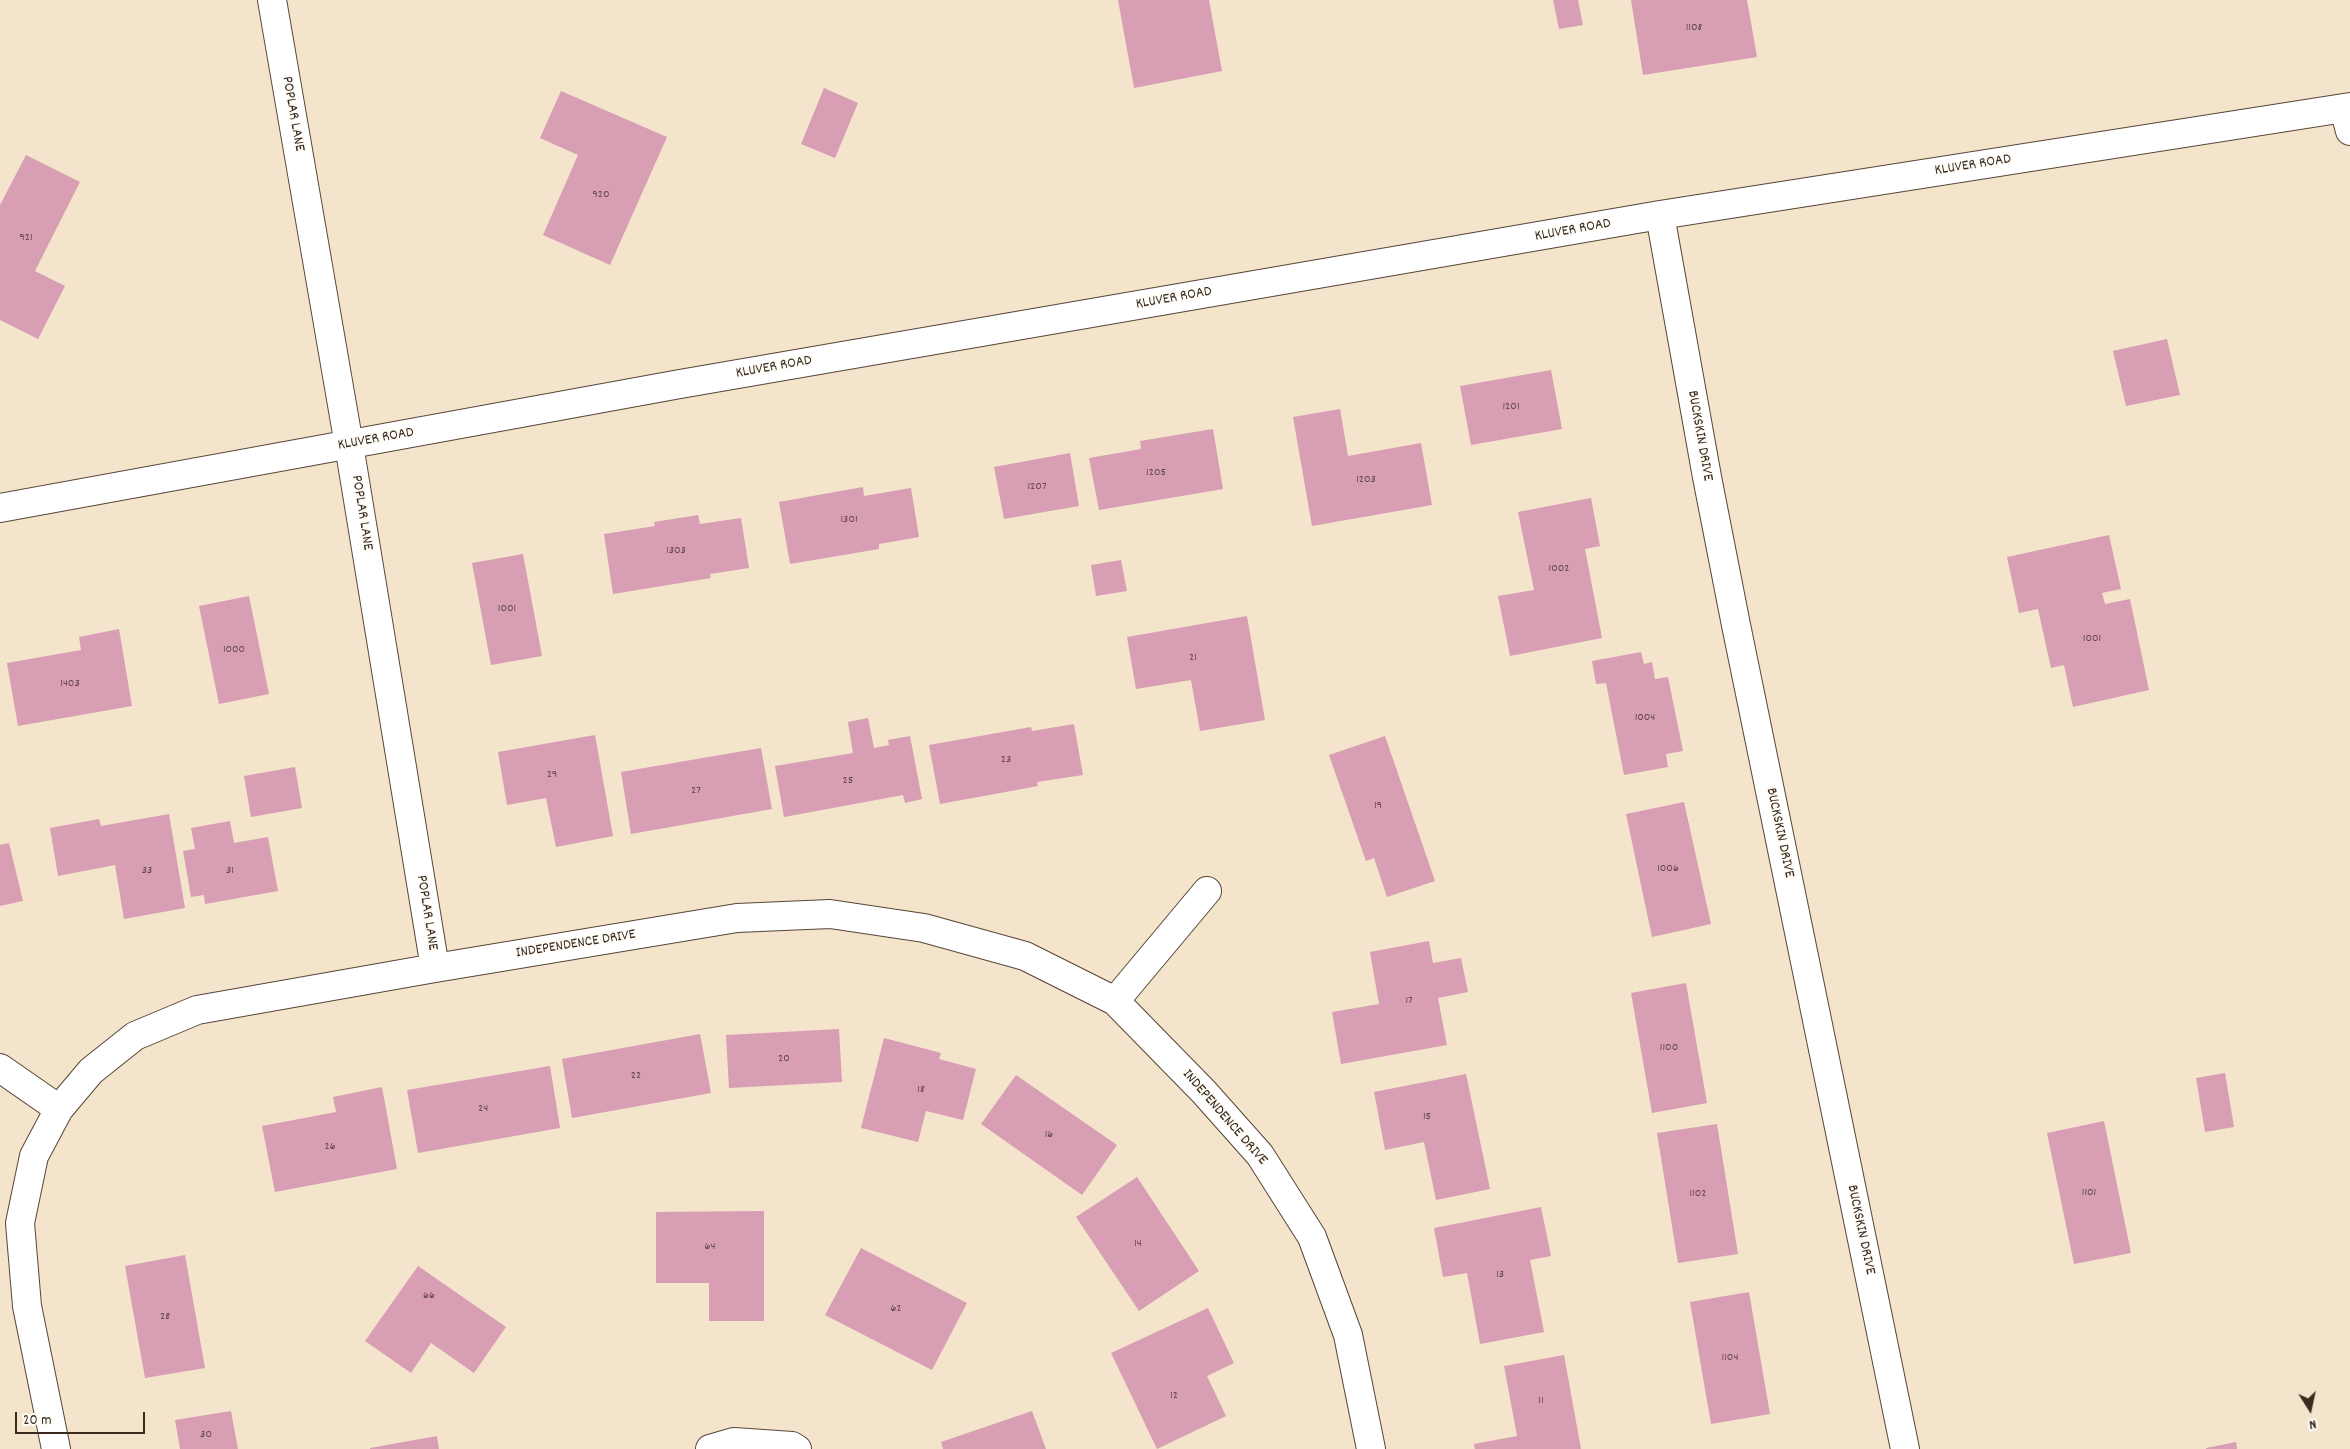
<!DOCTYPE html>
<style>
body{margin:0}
#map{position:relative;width:2350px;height:1449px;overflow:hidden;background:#f4e4cb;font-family:Dekko,sans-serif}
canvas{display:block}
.north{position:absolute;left:2285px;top:1384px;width:50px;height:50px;-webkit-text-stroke:4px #fdfcf7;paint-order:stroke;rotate:170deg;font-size:14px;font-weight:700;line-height:20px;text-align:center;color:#3b2a1e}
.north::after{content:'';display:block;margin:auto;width:18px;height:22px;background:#3b2a1e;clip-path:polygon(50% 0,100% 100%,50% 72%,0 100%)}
.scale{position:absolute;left:15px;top:1412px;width:130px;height:22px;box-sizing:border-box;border:2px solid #3b2a1e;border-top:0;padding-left:6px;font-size:15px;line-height:18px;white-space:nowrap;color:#3b2a1e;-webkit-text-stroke:4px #fdfcf7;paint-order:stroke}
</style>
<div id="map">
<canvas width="2350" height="1449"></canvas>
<div class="north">N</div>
<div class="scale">20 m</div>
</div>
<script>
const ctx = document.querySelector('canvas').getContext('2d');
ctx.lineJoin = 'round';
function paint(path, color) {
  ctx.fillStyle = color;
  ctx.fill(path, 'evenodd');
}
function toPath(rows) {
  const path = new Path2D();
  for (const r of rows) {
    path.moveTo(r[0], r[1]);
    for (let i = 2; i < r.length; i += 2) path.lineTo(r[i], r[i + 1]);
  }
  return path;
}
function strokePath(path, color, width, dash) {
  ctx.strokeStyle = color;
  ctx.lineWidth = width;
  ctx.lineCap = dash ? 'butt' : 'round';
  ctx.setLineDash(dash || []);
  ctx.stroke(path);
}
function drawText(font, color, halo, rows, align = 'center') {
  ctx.font = font + ' Dekko,sans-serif';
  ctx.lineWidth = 4;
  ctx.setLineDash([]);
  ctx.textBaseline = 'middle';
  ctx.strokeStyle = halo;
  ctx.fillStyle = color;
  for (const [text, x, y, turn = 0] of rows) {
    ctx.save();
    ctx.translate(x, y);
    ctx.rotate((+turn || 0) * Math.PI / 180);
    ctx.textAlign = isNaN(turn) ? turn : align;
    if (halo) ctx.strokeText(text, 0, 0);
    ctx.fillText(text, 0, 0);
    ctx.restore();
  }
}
paint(toPath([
 [1118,0,1209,0,1222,71,1134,88],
 [1553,0,1578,0,1583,25,1559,29],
 [1631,0,1747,0,1757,57,1643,75],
 [824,88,858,103,835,158,801,144],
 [561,91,667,137,610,265,543,235,578,155,540,138],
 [26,155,80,182,35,271,65,286,38,339,0,320,0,205],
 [2167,339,2180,395,2126,406,2113,351],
 [1551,370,1562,429,1471,445,1460,386],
 [1340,409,1348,456,1421,443,1432,505,1312,526,1293,417],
 [1213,429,1223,489,1099,510,1089,458,1141,449,1140,441],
 [1070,453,1079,506,1004,519,994,467],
 [863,487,864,496,911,488,919,537,879,544,879,549,790,564,779,502],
 [1591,498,1600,546,1585,549,1602,638,1510,656,1498,596,1534,590,1518,512],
 [698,515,700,524,741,518,749,568,710,574,711,578,613,594,604,534,655,526,654,522],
 [2109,535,2121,589,2102,593,2105,604,2130,599,2149,690,2073,707,2064,665,2051,668,2038,609,2019,613,2007,557],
 [523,554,542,656,491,665,472,563],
 [1121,560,1127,591,1096,596,1091,565],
 [249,596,269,694,219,704,199,606],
 [1247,616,1265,720,1200,731,1191,680,1136,689,1127,637],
 [119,629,132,706,18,726,7,663,81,650,79,637],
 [1641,652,1644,664,1652,662,1655,679,1668,677,1683,751,1666,754,1668,767,1624,775,1606,683,1596,684,1592,661],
 [868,718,874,748,889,745,888,740,910,736,922,799,905,803,903,795,784,817,775,766,853,753,848,722],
 [1074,724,1083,775,1037,782,1038,786,940,804,929,745,1031,727,1032,731],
 [595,735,613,836,556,847,546,798,507,805,498,752],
 [1385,736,1435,881,1387,897,1374,858,1366,861,1329,755],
 [761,748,772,809,631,834,621,772],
 [295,767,302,808,251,817,244,776],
 [1684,802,1711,924,1652,937,1626,814],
 [169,814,185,908,124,919,115,865,58,876,50,828,99,819,101,826],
 [230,821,234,843,268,837,278,891,205,904,204,895,191,897,183,851,195,849,191,828],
 [9,843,23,901,0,906,0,845],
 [1429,941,1433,963,1461,958,1468,992,1438,998,1447,1045,1341,1064,1332,1012,1379,1004,1370,952],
 [1686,983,1707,1103,1652,1113,1631,993],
 [839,1029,842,1082,729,1088,726,1035],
 [700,1034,711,1093,572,1118,562,1059],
 [884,1038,941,1053,939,1059,976,1069,963,1120,926,1111,918,1142,861,1128],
 [550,1066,560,1128,418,1153,407,1090],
 [2225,1073,2234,1127,2205,1132,2196,1078],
 [1466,1074,1490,1189,1436,1200,1424,1142,1385,1150,1374,1092],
 [1016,1075,1117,1145,1082,1195,981,1124],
 [382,1087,397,1169,275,1192,262,1126,336,1112,333,1097],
 [2104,1121,2131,1253,2074,1264,2047,1133],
 [1717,1124,1738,1254,1678,1263,1657,1133],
 [1137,1177,1199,1271,1139,1311,1076,1217],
 [1541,1207,1551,1256,1530,1260,1544,1332,1480,1344,1467,1273,1443,1277,1434,1228],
 [764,1211,764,1321,709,1321,709,1283,656,1283,656,1212],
 [861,1248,967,1303,932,1370,825,1315],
 [185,1255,205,1368,145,1378,125,1266],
 [418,1266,506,1327,474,1373,431,1343,411,1373,365,1341],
 [1749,1292,1770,1414,1711,1424,1690,1302],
 [1208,1308,1234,1363,1207,1376,1226,1416,1157,1449,1111,1353],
 [1564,1355,1581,1449,1475,1449,1474,1444,1517,1436,1504,1366],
 [231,1411,238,1449,180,1449,175,1420],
 [1032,1411,1046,1449,943,1449,941,1442],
 [437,1436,439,1449,370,1449,370,1448],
 [2236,1442,2237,1449,2206,1449,2206,1448]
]), '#d79eb4');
const minor = toPath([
 [272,0,349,445,435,968],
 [2344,108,2350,131],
 [1660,215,1707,477,1736,625,1905,1449],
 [0,508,680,384,1660,215,2350,107],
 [1115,1001,1207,891],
 [0,1068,59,1109],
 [56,1449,27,1306,20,1223,34,1156,59,1109,91,1071,135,1036,197,1010,435,968,737,918,830,914,924,928,1025,956,1115,1001,1204,1092,1260,1155,1312,1237,1348,1335,1371,1449],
 [710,1449,734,1442,792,1446,797,1449]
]);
strokePath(minor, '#574638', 30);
strokePath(minor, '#fff', 28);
drawText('12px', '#624744', null, [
 ["1108",1694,28],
 ["920",601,195],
 ["921",26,238],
 ["1201",1511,407],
 ["1205",1156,473],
 ["1203",1366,480],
 ["1207",1037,487],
 ["1301",849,520],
 ["1303",676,551],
 ["1002",1559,569],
 ["1001",507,609],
 ["1001",2092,639],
 ["1000",234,650],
 ["21",1193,658],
 ["1403",70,684],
 ["1004",1645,718],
 ["23",1006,760],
 ["29",552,775],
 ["25",848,781],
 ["27",696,791],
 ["19",1378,806],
 ["1006",1668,869],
 ["33",147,871],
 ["31",230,871],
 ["17",1409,1001],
 ["1100",1669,1048],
 ["20",784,1059],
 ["22",636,1076],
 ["18",921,1090],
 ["24",483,1109],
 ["15",1427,1117],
 ["16",1049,1135],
 ["26",330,1147],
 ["1101",2089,1193],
 ["1102",1698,1194],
 ["14",1138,1244],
 ["64",710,1247],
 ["13",1500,1275],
 ["66",429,1296],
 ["62",896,1309],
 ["28",165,1317],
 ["1104",1730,1358],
 ["12",1174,1396],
 ["11",1541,1401],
 ["30",206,1435]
]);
drawText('15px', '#3b2a1e', '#fdfcf7', [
 ["POPLAR LANE",292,114,80],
 ["KLUVER ROAD",1973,166,-9],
 ["KLUVER ROAD",1573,231,-10],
 ["KLUVER ROAD",1174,299,-10],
 ["KLUVER ROAD",774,368,-10],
 ["BUCKSKIN DRIVE",1699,436,80],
 ["KLUVER ROAD",376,440,-10],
 ["POPLAR LANE",361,513,81],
 ["BUCKSKIN DRIVE",1779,833,78],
 ["POPLAR LANE",426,913,81],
 ["INDEPENDENCE DRIVE",576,945,-9],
 ["INDEPENDENCE DRIVE",1224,1118,49],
 ["BUCKSKIN DRIVE",1860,1230,78]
]);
</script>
